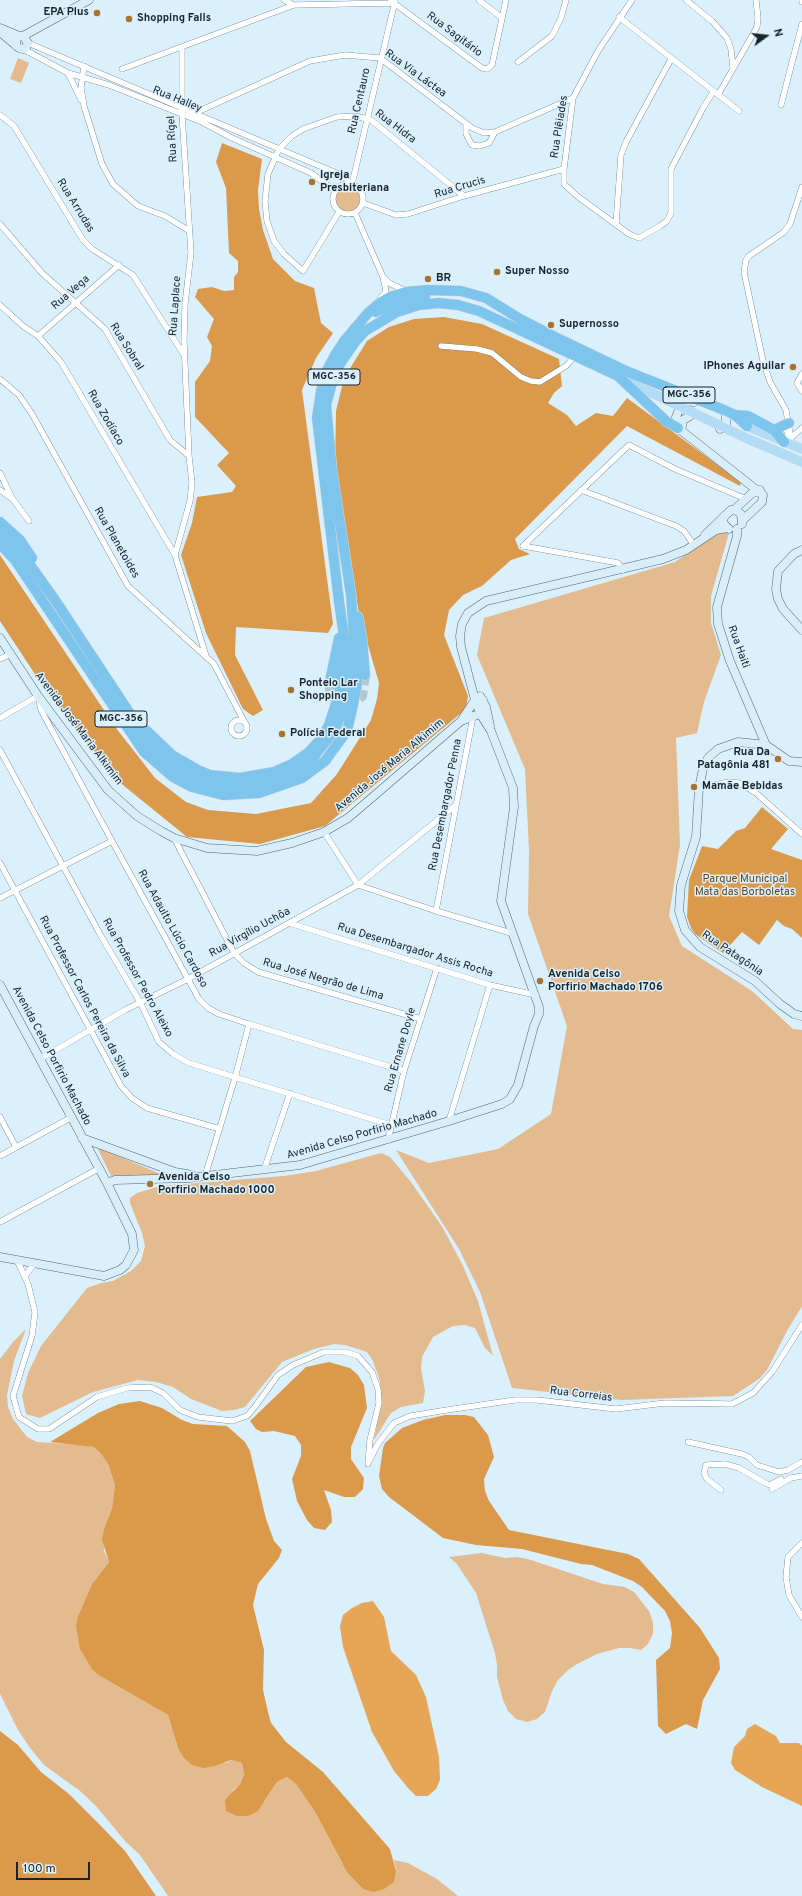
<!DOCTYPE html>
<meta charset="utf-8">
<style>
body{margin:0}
#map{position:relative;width:802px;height:1896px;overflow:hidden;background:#daf0fd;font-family:Overpass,sans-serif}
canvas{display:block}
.north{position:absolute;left:746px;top:16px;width:40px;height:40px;-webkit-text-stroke:3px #daf0fd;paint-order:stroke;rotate:75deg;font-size:11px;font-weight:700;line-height:16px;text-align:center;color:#192329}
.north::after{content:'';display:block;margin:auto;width:14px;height:18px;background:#192329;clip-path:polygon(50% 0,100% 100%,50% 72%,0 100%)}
.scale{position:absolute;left:16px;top:1862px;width:74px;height:18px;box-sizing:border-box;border:2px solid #192329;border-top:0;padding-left:5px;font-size:12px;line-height:14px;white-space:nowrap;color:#192329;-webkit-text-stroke:3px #daf0fd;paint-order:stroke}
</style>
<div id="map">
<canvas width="802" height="1896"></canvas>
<div class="north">N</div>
<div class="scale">100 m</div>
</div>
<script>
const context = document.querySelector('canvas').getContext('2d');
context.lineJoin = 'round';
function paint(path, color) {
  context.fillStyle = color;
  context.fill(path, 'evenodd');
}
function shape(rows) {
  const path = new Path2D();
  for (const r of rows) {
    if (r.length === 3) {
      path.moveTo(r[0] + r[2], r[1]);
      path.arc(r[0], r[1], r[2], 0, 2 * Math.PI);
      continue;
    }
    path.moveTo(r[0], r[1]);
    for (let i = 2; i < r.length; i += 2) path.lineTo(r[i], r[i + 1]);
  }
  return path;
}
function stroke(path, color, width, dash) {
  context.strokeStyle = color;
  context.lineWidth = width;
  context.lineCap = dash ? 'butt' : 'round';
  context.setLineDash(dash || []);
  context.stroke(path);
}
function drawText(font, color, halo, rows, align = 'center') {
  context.font = font + ' Overpass,sans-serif';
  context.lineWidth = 3;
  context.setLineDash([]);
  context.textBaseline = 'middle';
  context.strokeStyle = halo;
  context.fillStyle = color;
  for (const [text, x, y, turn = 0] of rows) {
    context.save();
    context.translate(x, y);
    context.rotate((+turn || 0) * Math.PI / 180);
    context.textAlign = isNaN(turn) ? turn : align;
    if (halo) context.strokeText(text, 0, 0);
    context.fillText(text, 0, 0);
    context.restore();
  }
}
paint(shape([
 [18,58,29,63,21,83,10,79],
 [348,199,13],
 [719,531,729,533,711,596,711,623,721,655,704,702,697,733,676,738,680,845,669,916,682,946,752,991,793,1029,802,1030,802,1306,787,1331,767,1370,759,1379,733,1396,621,1400,512,1388,480,1292,459,1249,396,1150,429,1163,498,1149,551,1114,567,1026,528,914,529,851,525,769,477,655,484,618,675,562],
 [97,1147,163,1175,111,1176],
 [381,1153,390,1157,411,1182,443,1228,463,1266,478,1301,493,1356,485,1348,475,1328,465,1325,453,1326,433,1337,422,1357,421,1368,425,1391,423,1403,401,1407,391,1413,374,1440,381,1404,380,1382,377,1372,373,1361,367,1352,345,1345,334,1344,314,1349,282,1362,245,1407,234,1410,222,1411,191,1399,173,1387,156,1382,138,1380,93,1392,40,1418,26,1414,22,1396,28,1373,41,1346,87,1288,101,1283,113,1281,131,1271,141,1261,145,1246,142,1233,130,1203,130,1198,137,1193,160,1186,284,1176,316,1171],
 [26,1329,14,1361,7,1395,8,1407,13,1419,27,1437,37,1442,83,1445,94,1447,102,1455,108,1464,115,1485,112,1508,104,1529,104,1551,109,1562,92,1584,78,1616,100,1676,168,1715,178,1748,226,1763,231,1760,242,1763,244,1773,240,1784,232,1791,265,1801,277,1782,287,1777,296,1784,315,1812,342,1863,396,1871,394,1860,408,1863,437,1879,458,1896,168,1896,140,1855,125,1841,96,1806,80,1791,44,1765,30,1748,18,1730,0,1694,0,1359,13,1342],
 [482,1553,505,1558,516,1557,528,1559,603,1584,625,1587,634,1592,649,1611,653,1622,653,1634,648,1644,641,1650,630,1648,619,1648,597,1654,577,1664,568,1670,558,1680,552,1691,545,1712,537,1719,527,1722,516,1719,508,1711,503,1700,497,1677,497,1665,495,1653,476,1593,457,1564,449,1557]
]), '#e4bb8e');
paint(shape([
 [222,143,262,159,258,190,259,209,263,230,273,259,295,281,314,288,321,323,333,333,316,358,302,390,333,624,328,633,236,627,235,655,263,710,253,716,243,709,206,633,181,555,192,523,197,497,232,492,236,486,217,465,229,453,195,417,195,382,210,361,212,346,207,337,214,319,195,297,198,289,212,287,224,291,234,290,234,277,238,272,238,261,229,253,226,188,216,162],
 [444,317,482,324,559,359,562,386,554,393,548,403,567,415,576,426,596,413,613,416,627,398,741,482,740,486,627,426,515,539,519,549,530,554,511,560,482,586,463,595,449,610,444,635,468,696,466,709,325,826,260,844,187,837,118,781,48,694,0,621,0,555,116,728,155,778,186,802,208,810,256,814,311,803,337,774,371,720,377,699,379,683,359,614,335,460,336,411,344,378,367,341,389,327,414,319],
 [762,807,788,829,771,849,802,860,802,938,792,929,784,926,777,920,759,945,742,932,723,953,695,934,691,928,687,917,689,880,702,846,718,849,736,831,745,828],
 [329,1362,350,1368,358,1375,364,1385,367,1408,351,1447,351,1459,364,1478,363,1489,355,1497,344,1497,324,1490,331,1510,332,1522,325,1530,314,1528,307,1520,297,1501,292,1479,301,1456,301,1445,295,1436,274,1431,262,1432,256,1429,250,1421,306,1367],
 [140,1401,162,1408,182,1420,193,1424,227,1426,245,1442,250,1451,266,1519,274,1541,282,1550,279,1558,258,1584,253,1605,264,1650,263,1690,268,1712,271,1723,286,1742,323,1772,390,1849,396,1871,394,1882,384,1889,374,1892,363,1889,347,1872,315,1812,296,1784,287,1777,277,1782,258,1811,248,1816,237,1816,226,1811,225,1800,240,1784,244,1774,242,1763,231,1760,215,1766,203,1768,192,1765,184,1758,178,1748,168,1715,100,1676,92,1669,80,1649,76,1626,78,1616,92,1584,109,1562,102,1540,104,1529,112,1508,115,1485,108,1464,102,1455,94,1447,50,1442,98,1413,119,1404],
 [445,1415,465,1415,474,1417,488,1435,494,1457,484,1479,485,1491,489,1501,509,1530,628,1554,639,1559,700,1628,719,1658,720,1669,703,1700,697,1729,686,1724,666,1734,658,1726,656,1660,670,1648,672,1633,670,1621,665,1611,642,1587,633,1581,592,1565,581,1564,522,1549,476,1545,443,1538,389,1497,382,1489,379,1476,383,1448,385,1443,402,1428,423,1420],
 [0,1731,18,1745,41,1772,69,1794,101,1826,125,1851,156,1896,0,1896]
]), '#db9a4b');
paint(shape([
 [373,1601,384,1617,391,1651,416,1675,426,1697,439,1757,440,1780,436,1789,428,1796,416,1796,408,1788,394,1771,372,1732,343,1647,340,1626,343,1615,352,1608,362,1603],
 [755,1724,776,1736,780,1743,799,1743,802,1746,802,1806,762,1787,735,1770,731,1763,734,1747,745,1736,747,1729]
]), '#e7a657');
stroke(shape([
 [330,681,330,690,332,696,339,701,357,701,362,696,365,675]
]), '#b3c7d3', 10, [10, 5]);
const street = shape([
 [284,0,294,5],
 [479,0,502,18],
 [632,0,598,51,573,98,564,169,564,184,577,196,629,234,639,238,660,226,667,221,671,213,671,169,703,108,713,92],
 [686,0,712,21,727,38,731,49,733,68],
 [802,0,802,2],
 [391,1,482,68,487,69,492,65,506,0],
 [619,17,739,111],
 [28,43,341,175,347,179,348,184],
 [23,49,68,73,109,85,202,122,232,138,311,173,335,191],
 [518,62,552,36,561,18,566,0],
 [84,66,81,88,84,106,102,164,113,184,138,206,165,216,188,230],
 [122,69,294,5,394,3],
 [68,73,81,100],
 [718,95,757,27,758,18,756,0],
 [781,105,802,24],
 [195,113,310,61,345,55,380,58,472,128,484,133,495,132,573,98],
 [0,115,14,126,83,240,92,249,133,275,184,355],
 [466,124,466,134,472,145,480,146,489,143,495,132],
 [348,199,15],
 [352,184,395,1],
 [363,203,396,215,408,214,464,196,564,169],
 [339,212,303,271,284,254,274,241,267,221,265,201,268,174,279,149,292,136,303,129,337,117,355,116,371,120,464,196],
 [355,213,383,277,386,291,379,300],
 [0,224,42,273,105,329,170,440,189,456],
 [616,224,621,155,626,142,671,59],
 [383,277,389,283,406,291],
 [0,305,23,326,38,336,61,362,175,555,206,656],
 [38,336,119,265],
 [441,346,477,349,492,353,521,377,531,381,540,382,566,366,575,356],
 [802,374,797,383,802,391],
 [0,379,19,395,32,414,128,586,214,664,245,723],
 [789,424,786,429,789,437,792,437,802,428],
 [792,446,786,410,770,382,763,361,744,272,746,260,749,256,784,232,790,224,802,187],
 [0,473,12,498,29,521],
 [0,490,11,498],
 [581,490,676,526,684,531,694,545],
 [523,546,629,445,675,469,746,499],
 [523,546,613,562,618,563,623,570],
 [175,555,190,501,192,483,189,456,184,341,185,304,191,253,182,114,182,48],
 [0,659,11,654],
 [0,718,38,696,41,710,112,841,199,999,208,1008,219,1014,249,1024,404,1071],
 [239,728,8],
 [0,750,101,936,140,1002,159,1042,173,1054,189,1063,391,1125],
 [699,788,729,782,739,783,756,793,802,834],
 [324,832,358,885,436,911,511,933],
 [174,838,234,953,244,963,258,972,421,1019],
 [0,863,121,1086,132,1098,147,1108,220,1129],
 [0,898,112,841],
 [436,911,472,722,472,715],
 [289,923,490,985,536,995],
 [40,1059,125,1010,188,979,358,885,456,805],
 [0,1117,16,1147],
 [449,1121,490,985],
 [388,1140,404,1071,437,968],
 [0,1156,72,1117],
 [264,1170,290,1093],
 [205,1176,235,1078,249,1024],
 [0,1222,98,1169],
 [17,1260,28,1284,35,1312,32,1336,13,1396,19,1417,38,1429,49,1429,97,1397,127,1388,150,1387,163,1393,180,1410,198,1417,232,1421,247,1416,254,1408,278,1375,293,1365,324,1352,345,1352,358,1356,372,1372,378,1389,379,1403,370,1440,368,1464],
 [25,1276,34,1264],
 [688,1442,742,1454,749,1457,757,1465,779,1472,788,1470,802,1462],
 [370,1460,377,1445,394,1423,410,1416,447,1410,515,1400,537,1400,616,1409,665,1403,732,1404,753,1393,772,1372,802,1325],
 [772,1489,791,1478,802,1476],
 [721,1490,707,1479,704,1473,706,1465,725,1464,739,1468,767,1484,770,1485,781,1479],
 [802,1543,788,1557,786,1577,789,1595,802,1617]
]);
const secondary = shape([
 [0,28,19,36],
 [0,32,19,48,23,49,26,48,28,43,23,36],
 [16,46,16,40,19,36,23,36,89,0],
 [694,402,688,401,681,405,676,417,678,428,763,495,762,502,743,520],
 [720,429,726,424,726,416],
 [681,431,683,420,690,416],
 [734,510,751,494,760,490],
 [724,516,723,523,729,529],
 [737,529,737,536,717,607,718,624,730,661,766,745],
 [705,535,731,510,737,511,741,514,742,524],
 [802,550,794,554,778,571,776,589,778,599,783,609,802,630],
 [0,638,38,696,108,790,137,816,161,831,174,838,207,848,257,851,292,843,324,832,348,818,361,807,461,721,475,700,483,700],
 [480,696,486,707,490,726],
 [461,721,485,712],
 [802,762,789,761,766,745,738,742,718,749,708,758,703,769,699,788,696,837,681,885,679,911,685,930,700,947,755,981,780,1004,794,1014,802,1016],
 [0,985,107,1183,132,1234,134,1250,126,1265,120,1270,104,1276,0,1257],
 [82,1138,175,1172,192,1175],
 [107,1183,115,1180,189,1178,300,1165,449,1121,502,1104,510,1099,518,1085,534,1026,539,1014,539,1007,501,901,514,807,513,788,491,731,481,715,475,700,461,647,460,636,462,624,468,613,486,601,663,559,686,550,716,530,727,528]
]);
const primary = shape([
 [623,379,748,439,802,462],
 [747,426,802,449]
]);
const highway = shape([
 [376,312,393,304,425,297],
 [735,415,748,416,774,430,789,423],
 [774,430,784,442],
 [0,522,20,540,32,558],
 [0,531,23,555,55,600,152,747,179,770,194,778,225,786,244,787,258,785,295,771,312,759,335,730,344,706,348,666,339,601,317,418,321,391,326,372,335,355,345,340,368,313,381,302,390,297,406,292,428,290,461,291,486,298,520,319,557,338,626,371,724,410,735,415,747,426],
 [0,544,15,560,144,752,173,777,192,787,223,795,259,793,302,778,325,761,347,731,353,705,357,684,356,662,351,595,332,471,326,405,333,379,340,364,355,342,365,331,397,312,419,305,438,303,458,305,479,311,618,376,667,422,678,428],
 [358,617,362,639,365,675],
 [330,681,339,638],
 [146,730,172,755,198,770,210,775,240,778,274,772,292,764,309,752,321,739,329,725,339,694,341,675,340,648]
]);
stroke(street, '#4f6674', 6);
stroke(secondary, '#4f6674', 9);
stroke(primary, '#d6d7d8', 10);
stroke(highway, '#d6d7d8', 11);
stroke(street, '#fff', 5.5);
stroke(secondary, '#d8eefa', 8);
stroke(primary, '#b2dcf5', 9);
stroke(highway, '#7ec5ee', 10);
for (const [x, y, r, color] of [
 [97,13,4,"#a9732e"],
 [129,19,4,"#a9732e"],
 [312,182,4,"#a9732e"],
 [497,272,4,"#a9732e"],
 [428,279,4,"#a9732e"],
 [551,325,4,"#a9732e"],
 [793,367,4,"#a9732e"],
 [291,690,4,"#a9732e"],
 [282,734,4,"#a9732e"],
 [778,759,4,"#a9732e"],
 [694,787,4,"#a9732e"],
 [540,981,4,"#a9732e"],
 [150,1184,4,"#a9732e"]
]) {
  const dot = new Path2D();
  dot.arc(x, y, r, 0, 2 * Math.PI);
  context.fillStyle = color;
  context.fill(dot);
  stroke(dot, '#daf0fd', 1.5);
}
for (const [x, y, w] of [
 [334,377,52],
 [689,395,52],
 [121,719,52]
]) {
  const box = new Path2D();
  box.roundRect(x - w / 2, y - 8, w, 16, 3);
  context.fillStyle = '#daf0fd';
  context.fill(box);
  stroke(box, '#192329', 1);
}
drawText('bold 10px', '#192329', null, [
 ["MGC-356",334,377],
 ["MGC-356",689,395],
 ["MGC-356",121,719]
]);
drawText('bold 11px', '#192329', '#daf0fd', [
 ["EPA Plus",89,13,"right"],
 ["Shopping Falls",137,19],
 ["Igreja",320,176],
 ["Presbiteriana",320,189],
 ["Super Nosso",505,272],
 ["BR",436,279],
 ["Supernosso",559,325],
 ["IPhones Aguilar",785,367,"right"],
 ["Ponteio Lar",299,684],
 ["Shopping",299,697],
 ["Polícia Federal",290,734],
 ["Rua Da",770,753,"right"],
 ["Patagônia 481",770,766,"right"],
 ["Mamãe Bebidas",702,787],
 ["Avenida Celso",548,975],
 ["Porfirio Machado 1706",548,988],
 ["Avenida Celso",158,1178],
 ["Porfirio Machado 1000",158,1191]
], 'left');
drawText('11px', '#192329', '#daf0fd', [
 ["Rua Sagitário",454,35,37],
 ["Rua Via Láctea",415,74,36],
 ["Rua Halley",177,100,22],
 ["Rua Centauro",360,101,-77],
 ["Rua Hidra",395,127,37],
 ["Rua Plêiades",560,127,-81],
 ["Rua Rígel",173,139,-93],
 ["Rua Crucis",460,188,-17],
 ["Rua Arrudas",75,206,58],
 ["Rua Vega",71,293,-41],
 ["Rua Laplace",176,306,-86],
 ["Rua Sobral",126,347,58],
 ["Rua Zodíaco",105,418,60],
 ["Rua Planetoides",116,543,60],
 ["Rua Haiti",738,647,70],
 ["Avenida José Maria Alkimim",78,729,53],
 ["Avenida José Maria Alkimim",390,766,-40],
 ["Rua Desembargador Penna",446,805,-79],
 ["Rua Adaulto Lúcio Cardoso",172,929,61],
 ["Rua Virgílio Uchôa",250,933,-29],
 ["Rua Desembargador Assis Rocha",415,951,17],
 ["Rua Patagônia",732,954,34],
 ["Rua Professor Pedro Aleixo",137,978,61],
 ["Rua José Negrão de Lima",323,980,16],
 ["Rua Professor Carlos Pereira da Silva",84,997,62],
 ["Rua Ernane Doyle",401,1050,-74],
 ["Avenida Celso Porfirio Machado",51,1056,62],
 ["Avenida Celso Porfirio Machado",362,1135,-16],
 ["Rua Correias",581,1395,7]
]);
drawText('11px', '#5f4423', '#daf0fd', [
 ["Parque Municipal",745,880],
 ["Mata das Borboletas",745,893]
]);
</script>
